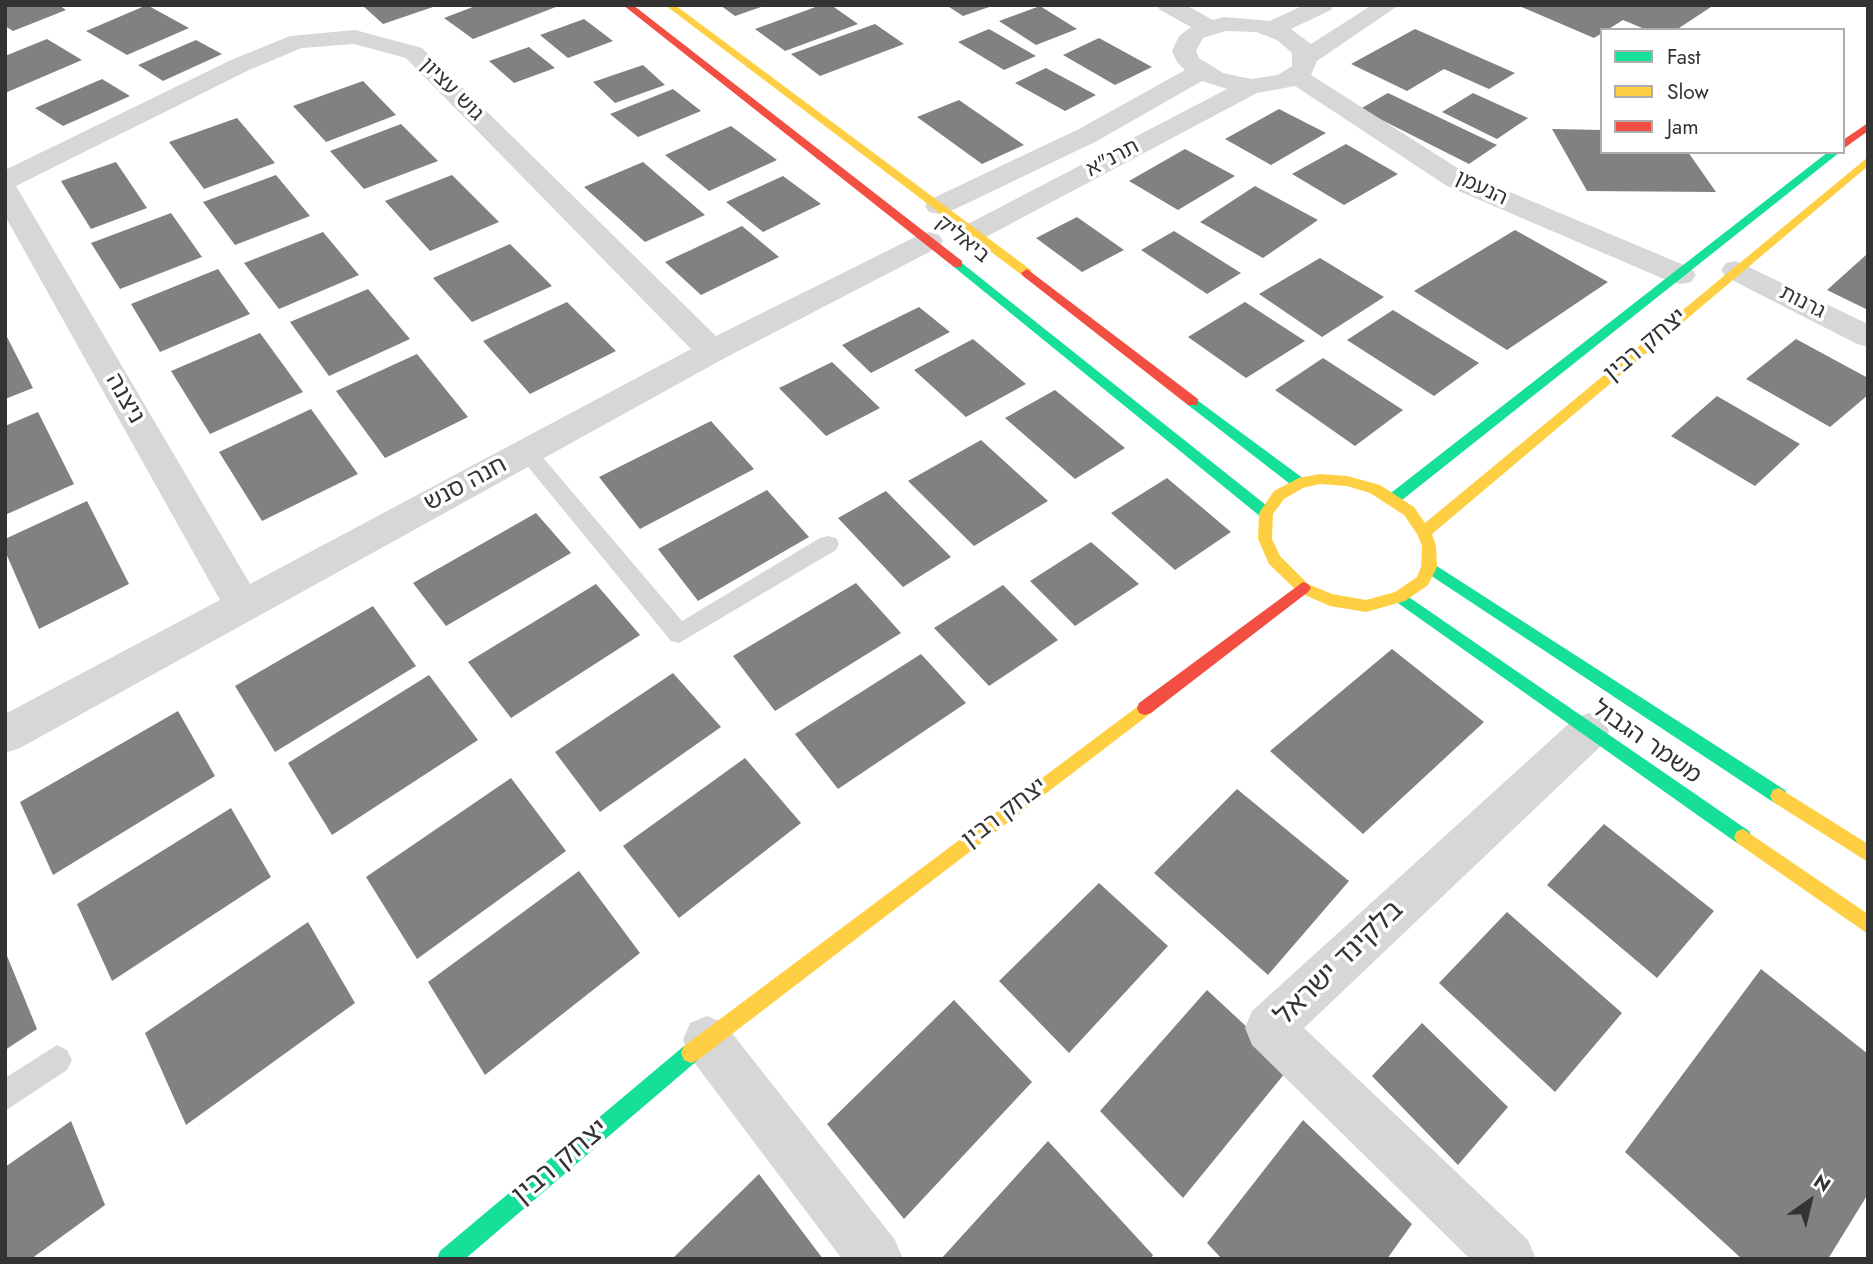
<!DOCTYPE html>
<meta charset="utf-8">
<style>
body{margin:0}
#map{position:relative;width:1873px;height:1264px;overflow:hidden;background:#fff;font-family:Jost,sans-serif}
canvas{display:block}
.frame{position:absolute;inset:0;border:7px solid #333;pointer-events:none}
.legend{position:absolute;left:1600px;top:28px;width:245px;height:126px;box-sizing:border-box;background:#fff;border:2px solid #adadad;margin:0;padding:9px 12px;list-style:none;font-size:21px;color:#333}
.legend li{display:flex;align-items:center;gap:14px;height:35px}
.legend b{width:35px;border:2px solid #adadad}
.north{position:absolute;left:1775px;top:1166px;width:70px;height:70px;-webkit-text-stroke:5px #fff;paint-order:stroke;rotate:34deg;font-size:19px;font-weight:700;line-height:28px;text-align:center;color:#333}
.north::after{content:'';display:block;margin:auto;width:24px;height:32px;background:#333;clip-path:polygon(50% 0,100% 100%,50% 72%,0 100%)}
</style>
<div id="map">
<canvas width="1873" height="1264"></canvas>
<div class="frame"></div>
<ul class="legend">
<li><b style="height:9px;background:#16e098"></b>Fast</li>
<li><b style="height:9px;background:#ffcf43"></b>Slow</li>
<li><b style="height:9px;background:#f24e42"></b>Jam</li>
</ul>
<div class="north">N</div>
</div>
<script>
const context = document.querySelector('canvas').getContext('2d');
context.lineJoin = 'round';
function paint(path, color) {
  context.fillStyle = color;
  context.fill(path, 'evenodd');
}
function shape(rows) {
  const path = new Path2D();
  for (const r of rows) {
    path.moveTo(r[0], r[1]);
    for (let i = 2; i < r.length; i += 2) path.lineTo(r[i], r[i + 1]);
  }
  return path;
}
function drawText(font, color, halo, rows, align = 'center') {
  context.font = font + ' Jost,"Noto Sans Hebrew",sans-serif';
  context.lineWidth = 7;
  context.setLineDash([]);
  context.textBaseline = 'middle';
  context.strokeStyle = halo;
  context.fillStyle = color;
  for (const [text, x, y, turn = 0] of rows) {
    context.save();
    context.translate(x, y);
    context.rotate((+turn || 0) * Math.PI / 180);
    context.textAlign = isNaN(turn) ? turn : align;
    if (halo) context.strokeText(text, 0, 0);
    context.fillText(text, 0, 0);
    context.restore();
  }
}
paint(shape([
 [12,5,59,5,66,10,13,31,5,26,5,8],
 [147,5,189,28,127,55,86,31],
 [362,5,436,5,436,6,383,24],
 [478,5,561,5,473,39,444,18],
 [720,5,764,5,764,6,735,16],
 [821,5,831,5,858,24,785,51,755,29],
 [946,5,992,5,992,6,963,16],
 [1517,5,1714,5,1676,30,1647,30,1623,20,1607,30,1602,30,1602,33,1594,38],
 [1040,6,1077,29,1036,45,999,21],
 [584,19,613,41,568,58,540,35],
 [875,24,904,44,820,76,791,54],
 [989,29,1036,56,1004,70,958,42],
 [1415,29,1515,73,1489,89,1444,69,1407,91,1351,64],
 [1099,38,1152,67,1115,85,1063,55],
 [47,39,82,60,5,93,5,56],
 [196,40,222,54,163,81,138,65],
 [529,47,555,68,514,83,489,61],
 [643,65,665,85,615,103,593,82],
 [1046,68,1096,95,1065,111,1015,83],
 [102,79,130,96,63,126,35,108],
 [363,81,396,115,326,142,293,106],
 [673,89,701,111,638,137,610,114],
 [1388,93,1497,145,1469,164,1360,109],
 [1473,93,1528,118,1497,139,1442,112],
 [959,100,1024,145,982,164,917,117],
 [1279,109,1326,133,1271,165,1225,139],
 [237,118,275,163,204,189,169,142],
 [401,124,438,161,364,189,330,151],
 [731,126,777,160,709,191,665,155],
 [1552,129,1602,130,1602,152,1688,152,1716,192,1587,191],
 [1346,144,1398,174,1344,205,1292,174],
 [1185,149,1235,176,1178,210,1129,181],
 [116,162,147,208,91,229,61,181],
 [643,162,705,215,645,242,584,187],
 [276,175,310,216,235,245,203,202],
 [452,175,499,222,430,251,385,201],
 [783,176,821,204,763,232,726,202],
 [1255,186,1318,220,1263,258,1200,222],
 [171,213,202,257,120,289,91,243],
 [1077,217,1124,250,1082,272,1036,238],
 [742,226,779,257,701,295,665,262],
 [1515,230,1608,282,1507,350,1414,291],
 [1174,231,1241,273,1207,294,1141,250],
 [323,232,359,275,279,309,244,263],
 [510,244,552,286,472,322,433,278],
 [1866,255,1868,256,1868,310,1827,290],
 [1320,258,1384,297,1322,337,1259,294],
 [218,269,250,314,160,352,131,304],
 [368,289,410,339,329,376,290,322],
 [567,302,616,351,530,394,483,341],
 [1245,302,1305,341,1246,378,1188,337],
 [919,307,950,332,871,373,842,345],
 [1393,310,1479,363,1434,396,1347,340],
 [5,333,33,388,5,399],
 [260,333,303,392,210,434,171,371],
 [973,339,1026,384,966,417,914,370],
 [1796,339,1868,378,1868,395,1830,427,1746,379],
 [417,354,468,417,385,458,336,391],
 [1323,358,1403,410,1355,446,1275,390],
 [832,362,880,408,826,436,779,388],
 [1055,390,1125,448,1075,479,1005,418],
 [1717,396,1800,444,1755,486,1671,436],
 [311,409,358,474,262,521,219,452],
 [38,412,74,484,5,515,5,426],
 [711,421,754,469,640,529,599,477],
 [981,440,1048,501,974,546,908,481],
 [1167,478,1231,532,1175,570,1111,513],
 [767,490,809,537,698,601,658,549],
 [886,491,951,557,903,587,838,518],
 [87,501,129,584,39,629,5,551,5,539],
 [536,513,571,553,446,626,413,583],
 [1091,542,1139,584,1075,626,1030,581],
 [856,583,901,633,775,711,733,656],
 [596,584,640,635,511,718,468,662],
 [1003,585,1058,640,989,686,934,628],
 [373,606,416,666,275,752,235,686],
 [1392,649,1484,722,1363,834,1270,751],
 [921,654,966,703,838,789,795,734],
 [673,673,721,727,600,812,555,752],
 [429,675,478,740,332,835,288,763],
 [178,711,215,776,53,875,20,802],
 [745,758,801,823,679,918,623,846],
 [511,778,566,851,417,959,366,877],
 [1237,789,1349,881,1268,975,1154,873],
 [231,808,271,877,112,981,77,904],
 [1604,824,1714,911,1657,978,1547,885],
 [579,871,640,953,485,1075,428,982],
 [1099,883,1168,946,1069,1053,999,981],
 [1507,912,1622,1013,1555,1092,1439,983],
 [308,922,355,1003,186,1125,145,1033],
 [5,951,37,1029,5,1050],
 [1761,969,1868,1054,1868,1194,1828,1259,1742,1259,1625,1152],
 [1207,990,1290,1067,1183,1198,1100,1111],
 [954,1000,1032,1082,904,1219,827,1124],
 [1422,1023,1508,1107,1458,1165,1372,1076],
 [1303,1120,1412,1224,1387,1259,1222,1259,1207,1243],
 [71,1121,105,1205,31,1259,5,1259,5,1167],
 [1048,1141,1153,1255,1151,1259,941,1259],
 [759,1174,823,1259,672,1259]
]), '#818181');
paint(shape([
 [527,445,534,447,682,621,820,538,828,536,836,538,839,544,836,550,679,643,671,641,520,457,517,452,520,447,527,445],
 [57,1045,67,1050,72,1060,67,1070,5,1111,5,1078,57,1045]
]), '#d7d7d7');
paint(shape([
 [1157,5,1186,5,1213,20,1224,17,1270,21,1304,5,1334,5,1331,10,1291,29,1311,44,1372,5,1399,5,1317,61,1311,75,1467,174,1691,268,1696,275,1691,282,1681,284,1671,282,1447,186,1295,86,1257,93,984,238,974,241,964,238,960,232,964,226,1227,89,1202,81,1097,141,949,212,939,214,929,212,925,206,929,200,1079,129,1185,70,1177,62,1172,51,1179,36,1191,27,1160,10,1157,5],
 [1226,31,1256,32,1277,40,1292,53,1292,66,1278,75,1251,79,1223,73,1199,58,1196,51,1203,38,1226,31],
 [355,30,422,48,716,336,919,235,929,232,939,235,943,241,939,247,723,359,20,748,5,753,5,714,220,600,5,216,5,170,231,60,290,36,355,30],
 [354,44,406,58,691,349,250,584,16,186,249,70,302,48,354,44],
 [1736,261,1868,324,1868,347,1857,344,1726,277,1721,270,1726,263,1736,261],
 [1589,713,1603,718,1609,731,1603,744,1304,1028,1528,1240,1536,1259,1470,1259,1252,1045,1245,1028,1252,1011,1575,718,1589,713],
 [707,1016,724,1023,895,1240,903,1259,842,1259,690,1057,683,1040,690,1023,707,1016]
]), '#d7d7d7');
paint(shape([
 [1828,152,1840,152,1397,504,1387,504,1385,500,1387,496,1828,152],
 [958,260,1271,509,1273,513,1271,517,1261,517,954,267,954,261,958,260],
 [1193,397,1304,479,1306,483,1304,487,1294,487,1188,405,1186,402,1193,397],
 [1429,561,1785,790,1788,796,1785,802,1779,804,1773,802,1424,571,1421,567,1429,561],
 [1400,591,1749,831,1752,837,1749,843,1743,845,1737,843,1395,601,1392,597,1395,593,1400,591],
 [691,1043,698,1046,701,1053,698,1060,465,1259,437,1259,440,1251,684,1046,691,1043]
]), '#16e098');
paint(shape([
 [665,5,675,5,1031,270,1031,276,1023,276,665,5],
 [1868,157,1868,166,1432,534,1436,546,1437,567,1428,585,1405,601,1366,612,1330,606,1298,592,1269,564,1258,539,1259,513,1274,491,1299,478,1320,474,1347,476,1380,485,1414,507,1425,523,1868,157],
 [1320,484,1347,486,1370,493,1404,515,1417,534,1422,546,1421,567,1417,577,1395,592,1366,600,1332,594,1308,584,1280,556,1272,539,1273,514,1284,499,1303,488,1320,484],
 [1145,701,1151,703,1153,708,1151,713,698,1060,691,1063,684,1060,681,1053,684,1046,1145,701],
 [1779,788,1868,844,1868,862,1773,802,1770,796,1773,790,1779,788],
 [1743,829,1868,914,1868,934,1737,843,1734,837,1737,831,1743,829]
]), '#ffcf43');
paint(shape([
 [623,5,633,5,962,261,962,267,954,267,623,5],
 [1868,123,1868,131,1843,149,1843,140,1868,123],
 [1027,269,1198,399,1198,405,1188,405,1023,276,1021,273,1027,269],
 [1303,582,1308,584,1311,588,1308,592,1151,713,1145,715,1139,713,1137,708,1139,703,1303,582]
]), '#f24e42');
drawText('21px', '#333', '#fff', [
 ["גוש עציון",451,90,45],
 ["תרנ\"א",1113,159,-28],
 ["הנעמן",1481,189,25],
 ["ביאליק",962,240,39],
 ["גרנות",1802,303,27]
]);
drawText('24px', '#333', '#fff', [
 ["יצחק רבין",1646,346,-40],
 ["ניצנה",124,399,60],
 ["חנה סנש",466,485,-28],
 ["משמר הגבול",1646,743,35],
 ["יצחק רבין",1005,814,-37]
]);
drawText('28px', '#333', '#fff', [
 ["בלקינד ישראל",1340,964,-44],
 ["יצחק רבין",561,1163,-40]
]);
</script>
